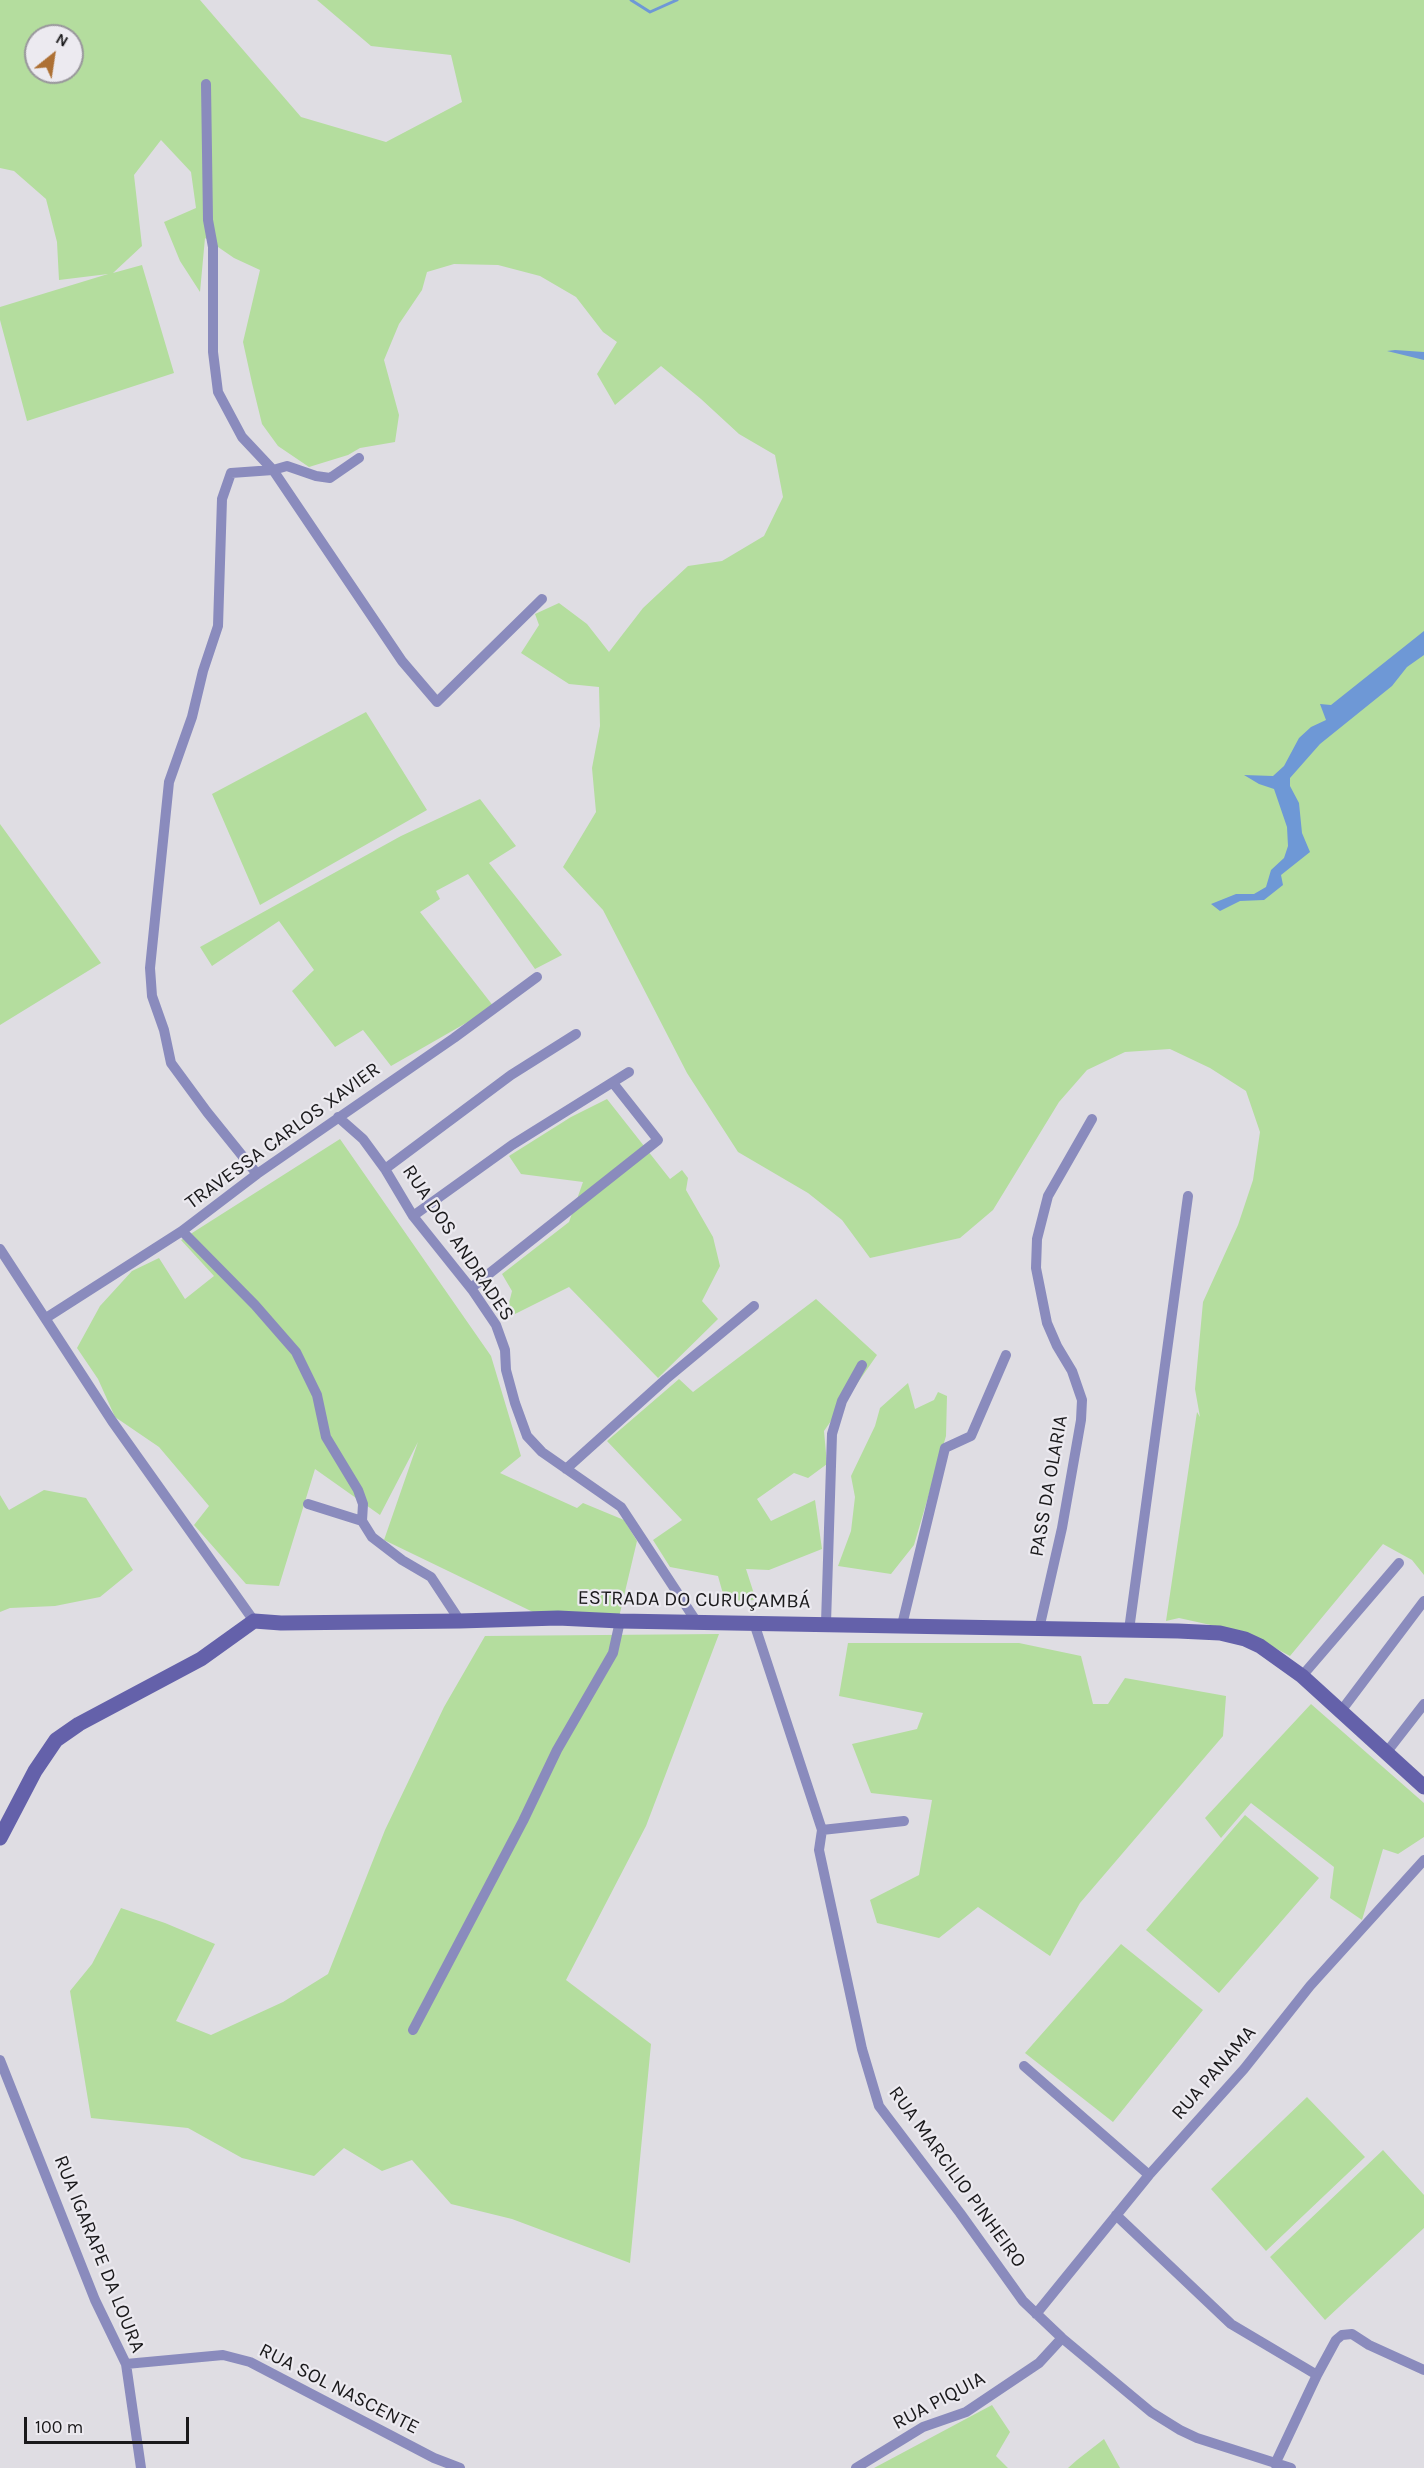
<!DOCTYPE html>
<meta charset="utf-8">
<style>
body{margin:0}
#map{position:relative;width:1424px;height:2468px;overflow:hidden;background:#dfdde3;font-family:Karla,sans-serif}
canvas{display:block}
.north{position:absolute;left:24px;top:24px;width:60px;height:60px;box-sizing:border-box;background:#eceaf0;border:2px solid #98969b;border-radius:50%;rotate:30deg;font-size:16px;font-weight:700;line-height:24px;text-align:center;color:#1a191b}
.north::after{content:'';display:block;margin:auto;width:21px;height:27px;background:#ad7034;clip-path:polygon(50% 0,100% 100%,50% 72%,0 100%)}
.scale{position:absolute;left:24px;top:2417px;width:165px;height:27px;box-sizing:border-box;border:3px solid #1a191b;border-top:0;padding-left:8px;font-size:18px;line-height:21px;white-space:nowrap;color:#1a191b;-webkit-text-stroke:4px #eceaf0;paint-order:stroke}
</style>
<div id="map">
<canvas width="1424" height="2468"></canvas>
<div class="north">N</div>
<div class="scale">100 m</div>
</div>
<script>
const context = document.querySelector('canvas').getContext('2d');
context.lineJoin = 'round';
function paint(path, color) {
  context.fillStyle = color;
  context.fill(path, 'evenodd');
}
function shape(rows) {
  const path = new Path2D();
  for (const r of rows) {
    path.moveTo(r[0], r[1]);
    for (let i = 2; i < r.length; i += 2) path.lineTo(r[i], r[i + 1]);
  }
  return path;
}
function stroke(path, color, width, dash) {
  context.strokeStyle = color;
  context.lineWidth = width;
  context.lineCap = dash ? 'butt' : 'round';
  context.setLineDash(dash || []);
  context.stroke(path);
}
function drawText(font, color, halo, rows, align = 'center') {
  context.font = font + ' Karla,sans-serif';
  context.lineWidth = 4.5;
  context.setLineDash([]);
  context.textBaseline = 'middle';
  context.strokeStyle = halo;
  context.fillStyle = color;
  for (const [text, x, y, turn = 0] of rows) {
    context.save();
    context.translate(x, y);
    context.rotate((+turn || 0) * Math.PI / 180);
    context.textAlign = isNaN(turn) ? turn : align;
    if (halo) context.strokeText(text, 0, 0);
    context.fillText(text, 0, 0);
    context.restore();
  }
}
paint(shape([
 [0,0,200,0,301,117,386,142,462,102,451,55,371,46,317,0,1424,0,1424,1575,1412,1560,1383,1544,1290,1656,1247,1633,1179,1618,1166,1621,1197,1412,1200,1417,1195,1389,1203,1302,1238,1225,1253,1180,1260,1132,1246,1091,1210,1068,1170,1049,1125,1052,1087,1070,1059,1102,993,1210,960,1238,870,1258,842,1220,808,1193,738,1152,687,1073,603,910,563,867,596,812,592,768,600,726,599,687,569,684,521,653,539,625,535,614,559,603,587,624,609,652,643,608,688,566,722,561,764,536,783,497,775,455,739,434,701,399,661,366,615,405,597,374,617,342,603,332,576,297,540,276,498,265,454,264,427,272,422,290,399,324,384,360,399,415,395,442,360,448,348,455,309,467,278,446,262,424,252,383,243,342,260,270,234,258,205,238,200,292,180,261,164,222,196,208,191,172,161,140,134,175,142,246,113,273,142,265,174,373,27,421,0,320,0,307,108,274,59,280,57,242,46,199,14,171,0,168],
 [36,36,72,36,72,72,36,72],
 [366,712,427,810,260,905,212,794],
 [480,799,516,846,489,863,562,955,535,969,468,874,436,891,440,899,420,912,494,1007,391,1066,363,1030,335,1047,292,991,314,970,279,921,212,966,200,947,401,836],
 [0,824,101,963,0,1025],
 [607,1099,670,1179,682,1170,688,1178,686,1190,713,1237,720,1266,702,1301,718,1319,658,1378,569,1287,505,1319,512,1291,502,1274,569,1222,583,1182,521,1174,509,1156,571,1117],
 [340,1139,491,1356,521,1456,500,1473,577,1508,583,1503,624,1520,637,1541,619,1617,533,1612,384,1540,418,1442,380,1515,315,1469,279,1586,246,1584,194,1525,209,1506,159,1447,115,1417,98,1379,77,1348,100,1306,132,1271,159,1258,185,1299,214,1276,181,1240],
 [816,1299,877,1355,824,1431,827,1464,808,1478,794,1473,757,1499,771,1521,815,1500,822,1549,769,1570,746,1569,756,1600,725,1601,718,1576,670,1567,653,1540,682,1520,607,1441,679,1379,693,1392],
 [908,1383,915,1409,934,1400,938,1392,947,1396,946,1436,914,1545,891,1574,838,1566,851,1531,855,1497,851,1476,875,1426,880,1408],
 [44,1490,86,1498,133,1570,100,1597,55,1606,10,1608,0,1612,0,1495,9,1510],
 [719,1634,646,1826,566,1980,651,2044,630,2263,512,2219,451,2204,412,2160,382,2171,344,2148,314,2176,242,2158,188,2128,91,2118,70,1991,92,1964,121,1908,165,1923,215,1944,176,2021,211,2035,283,2002,328,1974,385,1830,444,1707,485,1636],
 [848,1643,1019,1643,1081,1656,1093,1704,1108,1704,1125,1678,1226,1696,1223,1736,1080,1903,1050,1956,978,1907,939,1938,877,1923,870,1900,919,1875,932,1800,871,1793,852,1744,917,1729,923,1713,839,1696],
 [1311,1704,1424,1803,1424,1837,1398,1854,1383,1849,1362,1920,1330,1898,1334,1867,1251,1803,1221,1838,1205,1818],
 [1245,1815,1319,1878,1219,1993,1146,1930],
 [1121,1944,1203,2010,1113,2122,1025,2053],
 [1307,2097,1365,2157,1266,2251,1211,2189],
 [1383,2150,1424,2195,1424,2228,1325,2320,1270,2257],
 [992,2405,1010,2432,996,2456,1008,2468,874,2468],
 [1104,2439,1120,2468,1068,2468,1077,2460]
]), '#b4dd9e');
paint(shape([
 [1395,350,1424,352,1424,360,1387,351],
 [1424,631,1424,655,1407,667,1392,686,1320,744,1290,778,1290,786,1299,803,1302,833,1310,852,1281,875,1283,885,1264,900,1240,901,1220,911,1211,904,1236,894,1254,894,1266,887,1271,870,1284,858,1288,846,1287,827,1274,789,1259,784,1244,775,1273,776,1284,766,1299,738,1311,727,1326,720,1320,704,1331,705]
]), '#6e98d6');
stroke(shape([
 [631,0,650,12,677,0]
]), '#6e98d6', 3);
stroke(shape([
 [206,84,208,220,213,247,213,352,218,392,242,437,273,470,287,466,316,476,330,478,359,458],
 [338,1117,363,1139,385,1169,413,1216,473,1291,496,1325,505,1350,506,1370,515,1403,527,1436,542,1452,621,1507,696,1621],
 [385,1169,511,1075,576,1034],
 [257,1174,207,1112,171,1063,164,1030,152,996,150,968,169,782,192,717,203,671,218,626,222,499,231,473,273,470,402,661,437,702,542,599],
 [413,1216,512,1145,629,1072],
 [182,1231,255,1305,296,1352,317,1395,326,1437,358,1490,363,1504,362,1521,372,1537,402,1560,431,1577,460,1621],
 [0,1249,112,1421,254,1621],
 [471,1288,658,1140,613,1083],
 [46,1318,182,1231,257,1174,454,1038,537,977],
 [566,1469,666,1379,754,1306],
 [308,1504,362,1521],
 [754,1623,822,1830,819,1850,862,2049,879,2106,960,2213,1023,2301,1062,2338,1151,2412,1180,2430,1197,2438,1291,2468],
 [826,1623,832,1434,842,1401,862,1365],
 [902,1625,945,1448,971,1436,1006,1355],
 [1039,1629,1062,1528,1081,1420,1082,1400,1072,1371,1057,1346,1047,1323,1036,1268,1037,1239,1048,1196,1092,1119],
 [1129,1630,1188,1196],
 [1302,1676,1399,1563],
 [1341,1711,1424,1601],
 [1386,1753,1424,1704],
 [822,1830,904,1821],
 [413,2030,523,1821,557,1750,613,1653,620,1621],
 [0,2060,95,2300,126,2364,141,2468],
 [1024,2066,1149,2175],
 [1116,2215,1231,2324,1317,2375,1336,2340,1342,2335,1352,2334,1369,2345,1424,2370],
 [1036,2314,1149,2175,1244,2069,1310,1986,1424,1860],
 [126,2364,223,2355,250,2362,434,2458,460,2468],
 [1275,2464,1317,2375],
 [856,2468,923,2427,966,2412,1039,2363,1062,2338]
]), '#8a8bbd', 10);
stroke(shape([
 [0,1838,35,1771,56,1740,79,1724,201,1659,254,1621,281,1623,460,1621,558,1618,620,1621,1178,1631,1220,1633,1245,1639,1260,1646,1302,1676,1424,1787]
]), '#6461aa', 15);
drawText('20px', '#1a191b', '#eceaf0', [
 ["TRAVESSA CARLOS XAVIER",283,1136,-36],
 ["RUA DOS ANDRADES",458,1243,56],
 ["PASS DA OLARIA",1049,1486,-80],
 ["ESTRADA DO CURUÇAMBÁ",694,1600,1],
 ["RUA PANAMA",1214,2073,-49],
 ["RUA MARCILIO PINHEIRO",957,2177,54],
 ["RUA IGARAPE DA LOURA",99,2254,68],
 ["RUA SOL NASCENTE",339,2389,27],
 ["RUA PIQUIA",939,2401,-28]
]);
</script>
